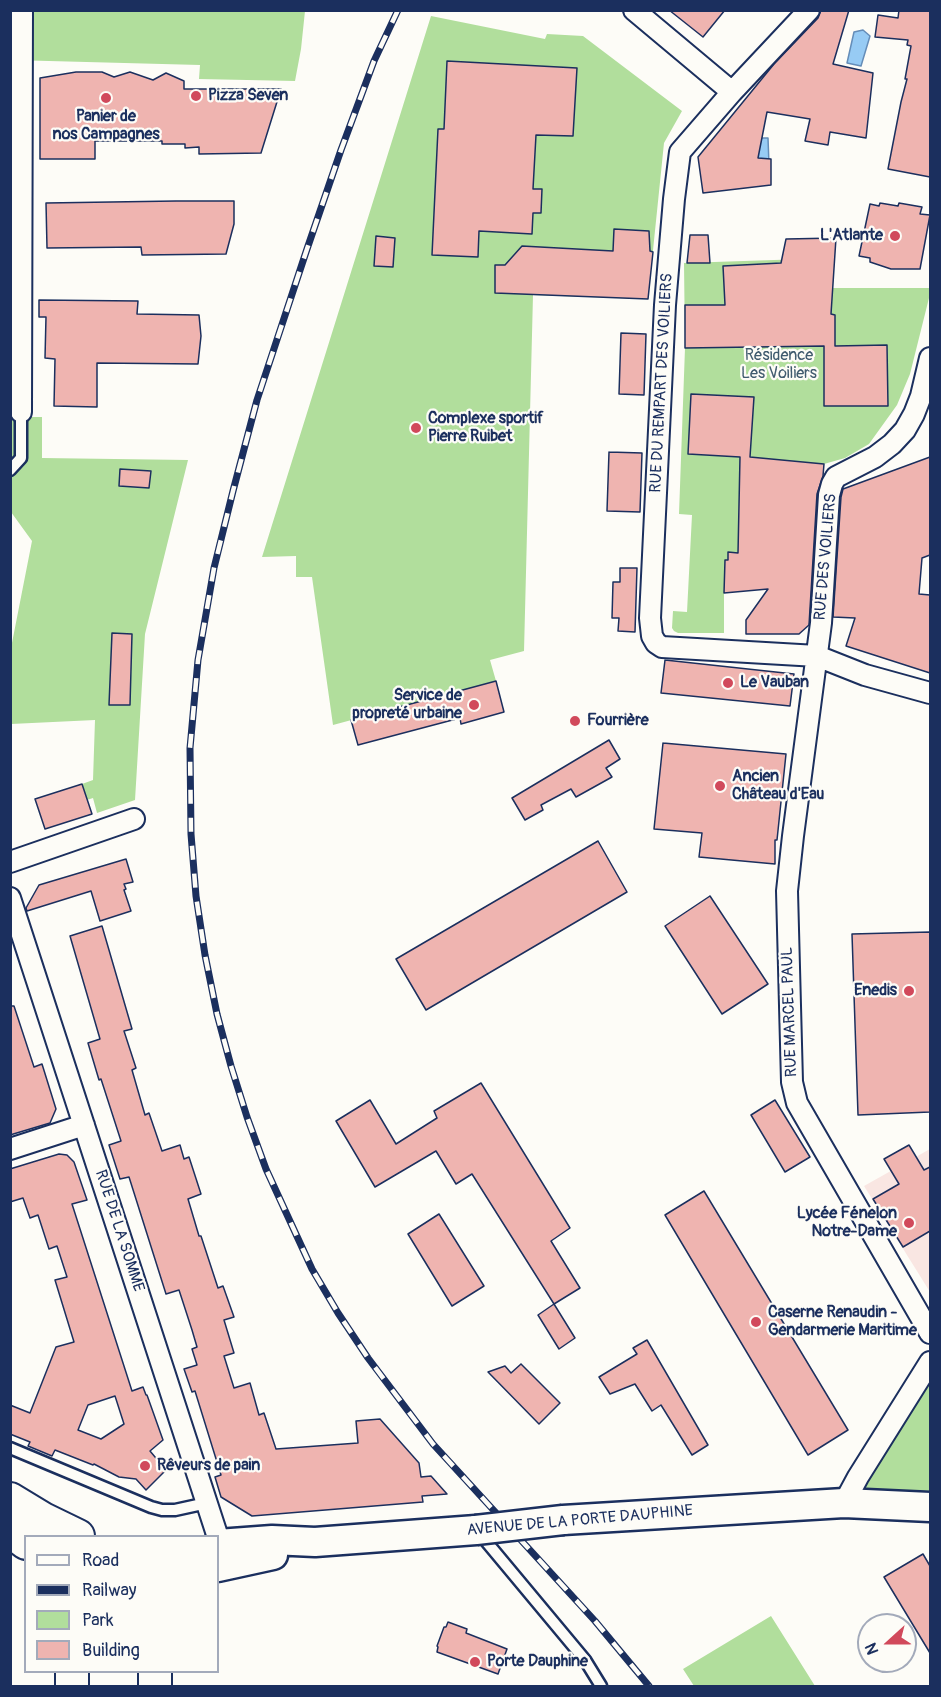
<!DOCTYPE html>
<meta charset="utf-8">
<style>
body{margin:0}
#map{position:relative;width:941px;height:1697px;overflow:hidden;background:#fdfcf7;font-family:Pangolin,sans-serif}
canvas{display:block}
.frame{position:absolute;inset:0;border:12px solid #1b2f5e;pointer-events:none}
.legend{position:absolute;left:24px;top:1535px;width:195px;height:138px;box-sizing:border-box;background:#fdfcf7;border:2px solid #a3aaba;margin:0;padding:8px 10px;list-style:none;font-size:18px;color:#1b2f5e}
.legend li{display:flex;align-items:center;gap:12px;height:30px}
.legend b{width:30px;border:2px solid #a3aaba}
.north{position:absolute;left:857px;top:1613px;width:60px;height:60px;box-sizing:border-box;background:#fdfcf7;border:2px solid #a3aaba;border-radius:50%;rotate:249deg;font-size:16px;font-weight:700;line-height:24px;text-align:center;color:#1b2f5e}
.north::after{content:'';display:block;margin:auto;width:21px;height:27px;background:#d1495b;clip-path:polygon(50% 0,100% 100%,50% 72%,0 100%)}
</style>
<div id="map">
<canvas width="941" height="1697"></canvas>
<div class="frame"></div>
<ul class="legend">
<li><b style="height:8px;background:#fdfcf7"></b>Road</li>
<li><b style="height:8px;background:#1b2f5e"></b>Railway</li>
<li><b style="height:16px;background:#b1de9c"></b>Park</li>
<li><b style="height:16px;background:#efb4b0"></b>Building</li>
</ul>
<div class="north">N</div>
</div>
<script>
const context = document.querySelector('canvas').getContext('2d');
context.lineJoin = 'round';
function paint(path, color) {
  context.fillStyle = color;
  context.fill(path, 'evenodd');
}
function shape(rows) {
  const path = new Path2D();
  for (const r of rows) {
    path.moveTo(r[0], r[1]);
    for (let i = 2; i < r.length; i += 2) path.lineTo(r[i], r[i + 1]);
  }
  return path;
}
function stroke(path, color, width, dash) {
  context.strokeStyle = color;
  context.lineWidth = width;
  context.lineCap = dash ? 'butt' : 'round';
  context.setLineDash(dash || []);
  context.stroke(path);
}
function drawText(font, color, halo, rows, align = 'center') {
  context.font = font + ' Pangolin,sans-serif';
  context.lineWidth = 4.5;
  context.setLineDash([]);
  context.textBaseline = 'middle';
  context.strokeStyle = halo;
  context.fillStyle = color;
  for (const [text, x, y, turn = 0] of rows) {
    context.save();
    context.translate(x, y);
    context.rotate((+turn || 0) * Math.PI / 180);
    context.textAlign = isNaN(turn) ? turn : align;
    if (halo) context.strokeText(text, 0, 0);
    context.fillText(text, 0, 0);
    context.restore();
  }
}
paint(shape([
 [930,1149,930,1292,864,1186]
]), '#f9e6e2');
paint(shape([
 [11,11,305,11,301,49,295,81,199,79,200,65,11,60],
 [431,16,545,39,547,34,583,36,682,111,664,143,648,299,533,295,524,651,490,660,496,681,333,725,312,577,296,577,296,556,262,557],
 [834,258,833,288,930,288,930,294,910,374,897,405,869,444,845,458,824,464,740,457,738,553,728,560,724,593,724,633,678,633,674,631,672,628,673,611,687,612,692,515,679,514,685,348,684,263],
 [10,417,42,417,42,458,188,460,145,634,135,800,97,813,93,798,87,800,82,784,93,780,95,720,11,724,11,648,32,541,11,512],
 [930,1362,930,1507,852,1488],
 [771,1616,815,1686,694,1686,683,1669]
]), '#b1de9c');
const water = shape([
 [863,30,870,36,861,66,847,63,854,32,863,30],
 [754,138,768,138,769,165,755,165,754,138]
]);
paint(water, '#97cbf4');
stroke(water, '#658db8', 1.5);
const building = shape([
 [669,10,725,10,703,37,669,10],
 [821,10,849,10,833,64,873,73,866,138,830,132,828,145,805,141,810,119,767,112,758,158,771,159,771,185,703,193,698,157,774,64,818,18,821,10],
 [899,10,930,10,930,177,888,169,901,102,907,79,905,79,911,46,907,45,908,40,875,37,878,15,898,18,899,10],
 [447,61,577,68,573,136,536,135,533,189,542,189,541,213,533,213,532,234,479,231,478,257,432,255,438,129,444,129,447,61],
 [76,72,102,72,114,77,130,72,153,80,166,73,184,81,184,89,281,89,261,153,199,154,199,147,185,148,185,144,162,144,162,141,95,141,95,159,40,159,40,78,76,72],
 [176,201,234,201,234,224,226,254,142,255,141,247,47,248,46,203,176,201],
 [880,203,898,206,899,203,922,207,920,214,930,215,920,269,891,269,870,262,870,258,859,256,870,204,879,206,880,203],
 [614,229,649,231,650,251,653,252,648,299,495,293,495,265,505,265,522,246,613,251,614,229],
 [690,235,708,235,710,263,687,263,690,235],
 [376,236,395,238,393,267,374,266,376,236],
 [836,238,831,314,835,315,835,346,887,345,888,406,824,406,824,346,685,348,685,305,725,305,723,266,781,263,786,239,836,238],
 [39,300,138,301,137,314,199,315,201,336,198,364,97,363,97,407,54,406,55,359,45,358,46,317,39,317,39,300],
 [621,333,646,334,644,395,619,394,621,333],
 [691,394,754,397,750,457,824,464,823,476,817,494,809,625,799,634,746,634,746,620,768,589,724,593,725,560,728,560,728,552,738,553,740,457,688,454,691,394],
 [609,452,642,453,640,512,607,511,609,452],
 [930,457,930,555,922,558,919,594,930,595,930,673,846,646,855,618,833,617,841,497,843,489,930,457],
 [120,469,151,471,149,488,119,486,120,469],
 [620,568,637,568,635,632,618,631,619,618,612,618,613,582,620,582,620,568],
 [112,633,132,634,130,705,109,705,112,633],
 [665,660,794,674,790,706,661,693,665,660],
 [496,681,504,712,461,724,460,718,358,745,351,720,496,681],
 [609,740,620,759,606,768,612,777,576,797,571,789,541,805,543,810,525,820,512,798,609,740],
 [663,743,786,754,777,840,775,840,775,864,699,857,702,833,654,829,663,743],
 [82,784,92,814,45,829,35,799,82,784],
 [598,841,627,892,426,1010,396,959,598,841],
 [126,859,133,882,124,884,126,889,124,890,131,911,100,921,91,891,27,911,26,908,39,885,126,859],
 [710,896,768,984,722,1014,665,926,710,896],
 [102,926,132,1029,124,1031,136,1068,132,1070,145,1115,149,1113,162,1151,180,1145,184,1159,189,1157,201,1194,188,1199,199,1236,201,1236,218,1288,223,1286,234,1317,224,1320,234,1353,224,1356,234,1388,250,1383,259,1415,264,1413,276,1449,358,1443,356,1421,380,1419,419,1463,421,1477,431,1476,447,1494,422,1496,423,1502,252,1516,221,1497,215,1477,221,1475,195,1391,192,1392,184,1369,197,1365,192,1349,197,1347,192,1330,179,1290,166,1294,129,1177,120,1179,109,1145,121,1141,101,1079,99,1080,88,1043,100,1039,70,936,102,926],
 [930,932,930,1112,858,1115,852,934,930,932],
 [10,1006,14,1006,34,1067,42,1064,56,1109,50,1123,10,1135,10,1006],
 [481,1083,570,1228,551,1241,580,1288,554,1304,472,1174,456,1184,436,1151,375,1187,336,1121,370,1100,396,1144,437,1118,434,1111,481,1083],
 [775,1100,810,1157,785,1172,751,1115,775,1100],
 [909,1145,924,1170,930,1167,930,1231,903,1247,873,1199,899,1184,884,1159,909,1145],
 [59,1154,67,1155,74,1162,87,1200,72,1204,132,1391,143,1387,146,1395,147,1395,163,1440,150,1451,166,1470,146,1490,136,1479,119,1477,94,1464,93,1465,55,1450,52,1456,28,1446,30,1442,10,1434,10,1405,30,1413,56,1347,74,1342,55,1280,67,1277,57,1246,49,1249,38,1215,30,1218,23,1198,10,1202,10,1169,59,1154],
 [115,1396,124,1424,101,1439,78,1430,88,1405,115,1396],
 [704,1191,848,1430,808,1455,665,1215,704,1191],
 [439,1214,484,1286,452,1306,408,1234,439,1214],
 [554,1304,575,1338,559,1349,538,1315,554,1304],
 [647,1340,708,1445,692,1455,661,1405,652,1411,635,1384,610,1394,599,1377,637,1354,633,1348,647,1340],
 [521,1364,560,1403,539,1424,488,1372,505,1366,511,1373,521,1364],
 [923,1554,930,1566,930,1653,884,1577,923,1554],
 [448,1622,467,1629,466,1633,507,1649,498,1674,437,1652,438,1647,437,1646,444,1627,446,1627,448,1622]
]);
paint(building, '#efb4b0');
stroke(building, '#1b2f5e', 1.5);
const lane = shape([
 [10,470,21,458,21,412],
 [10,1448,151,1507,162,1510,175,1510,207,1503],
 [480,1534,585,1660,601,1686]
]);
const street = shape([
 [634,10,732,92],
 [809,10,732,92,680,152,674,199,665,305,650,618,652,636,656,643,662,647,817,656,865,675,930,693],
 [930,358,921,396,914,414,905,430,892,444,875,457,836,477,832,484,829,495,821,623,793,836,787,891,792,1082,797,1103,930,1333],
 [21,412,22,10],
 [10,862,134,819],
 [10,898,224,1556],
 [10,1149,84,1125],
 [844,1503,858,1477,930,1362]
]);
const secondary = shape([
 [563,1520,844,1503,930,1507],
 [218,1544,272,1540,315,1542,476,1530],
 [218,1567,273,1555]
]);
const primary = shape([
 [10,1499,43,1519,78,1536],
 [10,1531,26,1543],
 [155,1672,155,1686],
 [72,1686,72,1672]
]);
stroke(lane, '#1b2f5e', 15);
stroke(street, '#1b2f5e', 24);
stroke(secondary, '#1b2f5e', 33);
stroke(primary, '#1b2f5e', 36);
stroke(lane, '#fdfcf7', 10);
stroke(street, '#fdfcf7', 20);
stroke(secondary, '#fdfcf7', 28);
stroke(primary, '#fdfcf7', 32);
const rail = shape([
 [398,10,374,61,341,150,307,249,257,400,233,491,214,568,198,660,190,748,191,834,196,896,205,955,217,1014,231,1066,247,1117,266,1169,312,1269,338,1313,368,1358,433,1444,595,1621,649,1686]
]);
stroke(rail, '#1b2f5e', 7);
stroke(rail, '#fdfcf7', 4.5, [14]);
const secondaryBridge = shape([
 [476,1530,563,1520]
]);
stroke(secondaryBridge, '#1b2f5e', 33, []);
stroke(secondaryBridge, '#fdfcf7', 28);
for (const [x, y, r, color] of [
 [196,96,6,"#d1495b"],
 [106,98,6,"#d1495b"],
 [895,236,6,"#d1495b"],
 [416,428,6,"#d1495b"],
 [728,683,6,"#d1495b"],
 [474,705,6,"#d1495b"],
 [575,721,6,"#d1495b"],
 [720,786,6,"#d1495b"],
 [909,991,6,"#d1495b"],
 [909,1223,6,"#d1495b"],
 [756,1322,6,"#d1495b"],
 [145,1466,6,"#d1495b"],
 [475,1662,6,"#d1495b"]
]) {
  const dot = new Path2D();
  dot.arc(x, y, r, 0, 2 * Math.PI);
  context.fillStyle = color;
  context.fill(dot);
  stroke(dot, '#fdfcf7', 2);
}
drawText('bold 16px', '#1b2f5e', '#fdfcf7', [
 ["Pizza Seven",208,96],
 ["Panier de",106,117,"center"],
 ["nos Campagnes",106,135,"center"],
 ["L'Atlante",883,236,"right"],
 ["Complexe sportif",428,419],
 ["Pierre Ruibet",428,437],
 ["Le Vauban",740,683],
 ["Service de",462,696,"right"],
 ["propreté urbaine",462,714,"right"],
 ["Fourrière",587,721],
 ["Ancien",732,777],
 ["Château d'Eau",732,795],
 ["Enedis",897,991,"right"],
 ["Lycée Fénelon",897,1214,"right"],
 ["Notre-Dame",897,1232,"right"],
 ["Caserne Renaudin -",768,1313],
 ["Gendarmerie Maritime",768,1331],
 ["Rêveurs de pain",157,1466],
 ["Porte Dauphine",487,1662]
], 'left');
drawText('16px', '#405b6e', '#fdfcf7', [
 ["Résidence",779,356],
 ["Les Voiliers",779,374]
]);
drawText('16px', '#1b2f5e', '#fdfcf7', [
 ["RUE DU REMPART DES VOILIERS",662,383,-87],
 ["RUE DES VOILIERS",826,557,-85],
 ["RUE MARCEL PAUL",790,1012,-92],
 ["RUE DE LA SOMME",119,1231,72],
 ["AVENUE DE LA PORTE DAUPHINE",580,1521,-5]
]);
</script>
